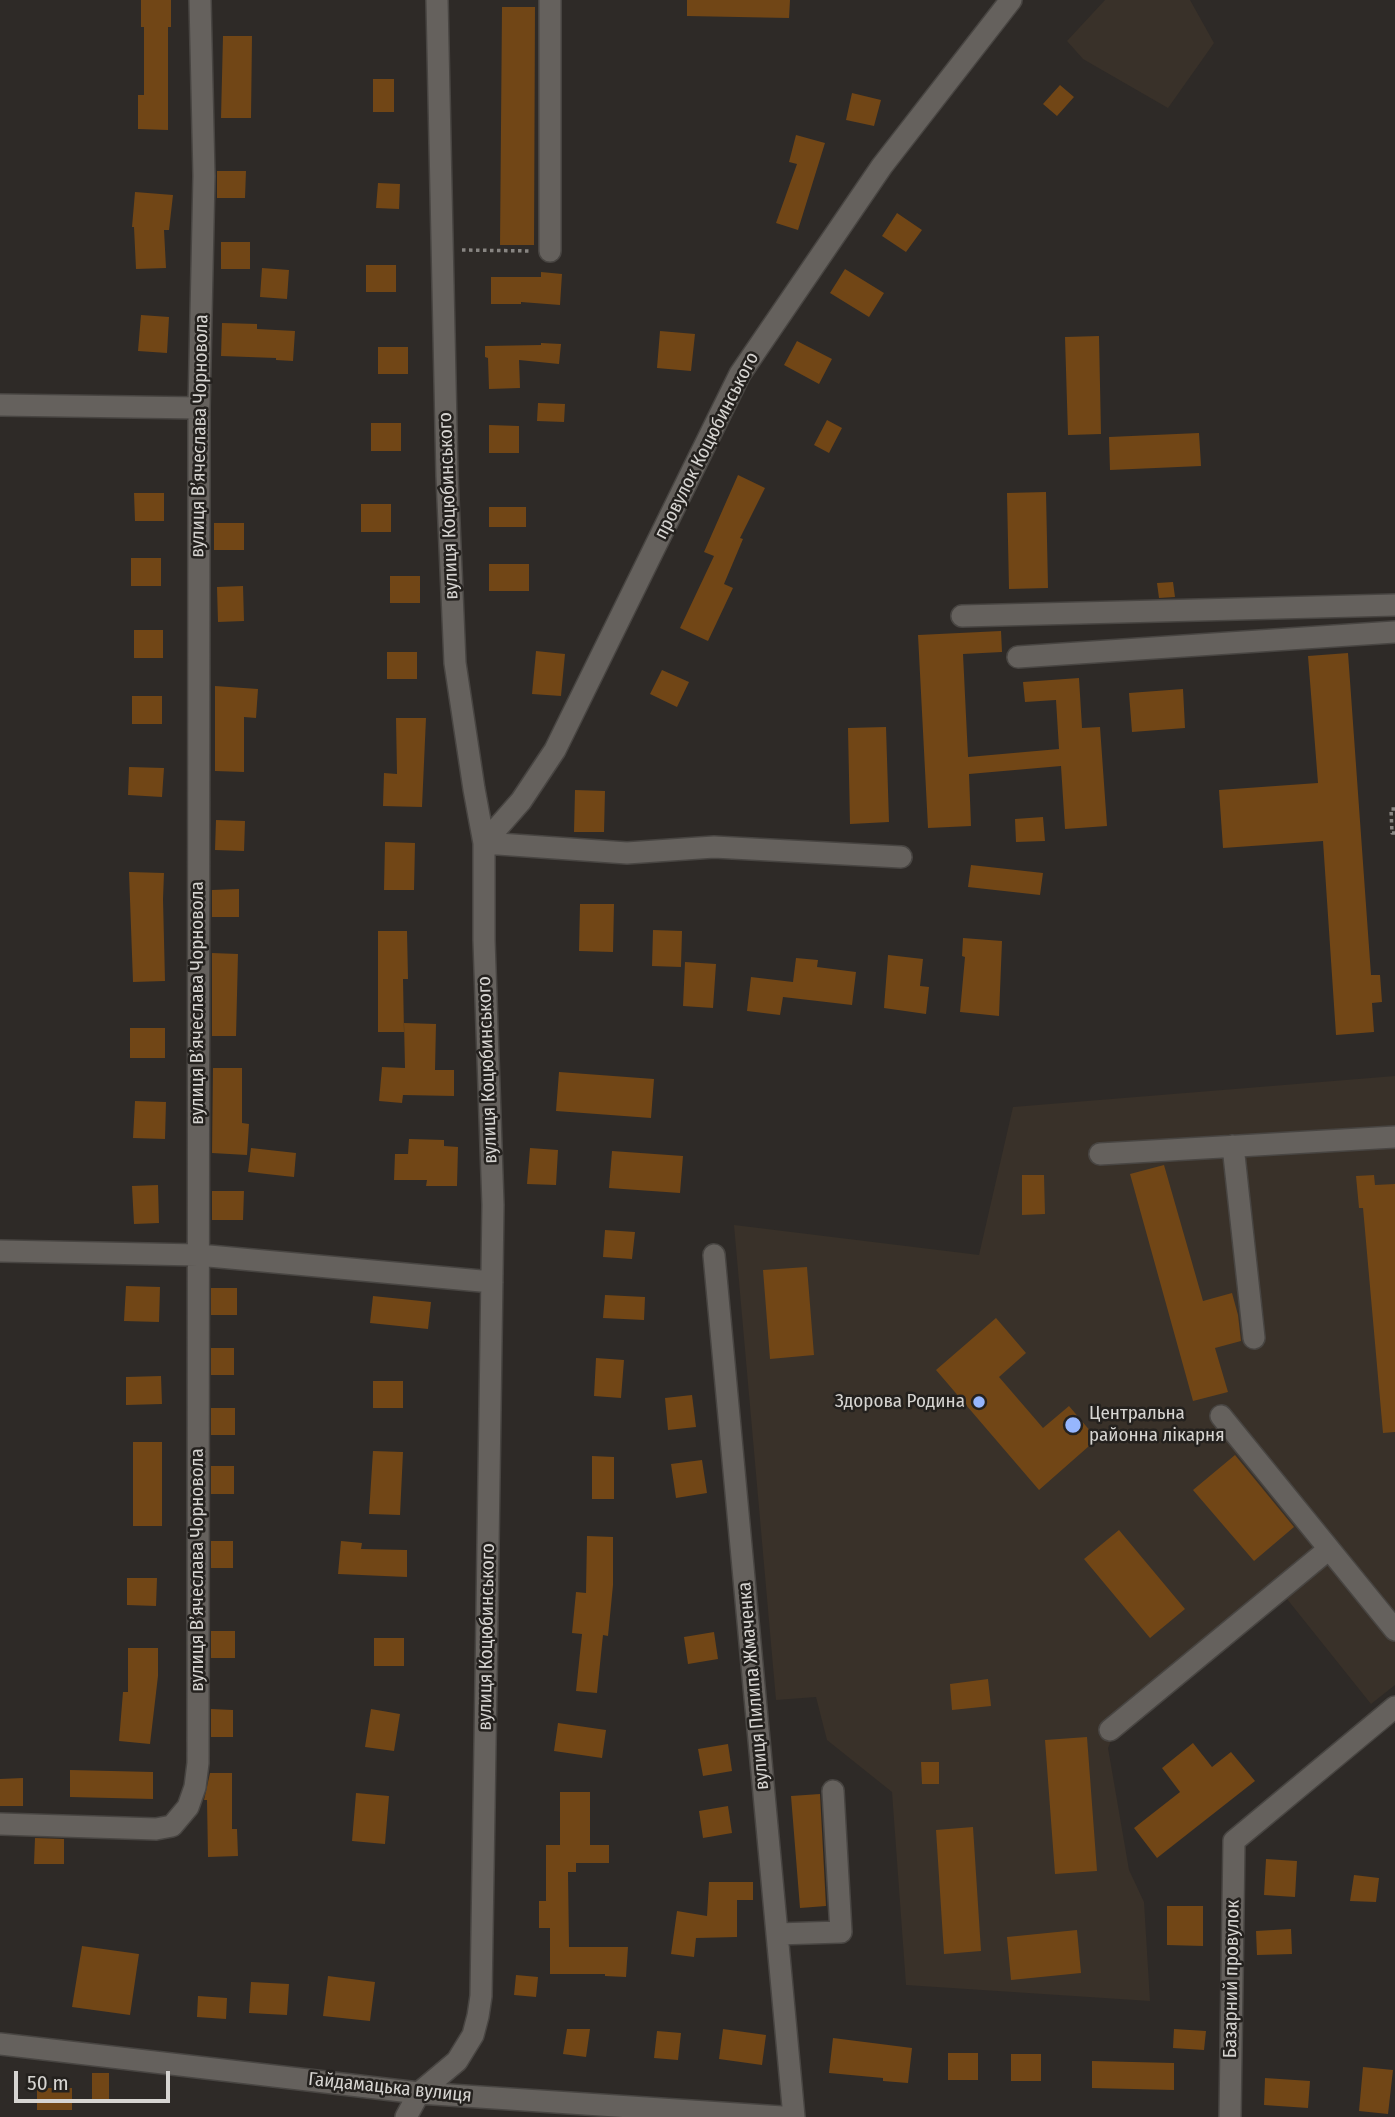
<!DOCTYPE html>
<meta charset="utf-8">
<style>
body{margin:0}
#map{position:relative;width:1395px;height:2117px;overflow:hidden;background:#2e2a27;font-family:"Fira Sans Condensed",sans-serif}
canvas{display:block}
.scale{position:absolute;left:14px;top:2071px;width:156px;height:32px;box-sizing:border-box;border:4px solid #d6d4d1;border-top:0;padding-left:9px;font-size:21px;line-height:24px;white-space:nowrap;color:#d6d4d1;-webkit-text-stroke:5px #24211e;paint-order:stroke}
</style>
<div id="map">
<canvas width="1395" height="2117"></canvas>
<div class="scale">50 m</div>
</div>
<script>
const context = document.querySelector('canvas').getContext('2d');
context.lineJoin = 'round';
function paint(path, color) {
  context.fillStyle = color;
  context.fill(path, 'evenodd');
}
function shape(rows) {
  const path = new Path2D();
  for (const r of rows) {
    path.moveTo(r[0], r[1]);
    for (let i = 2; i < r.length; i += 2) path.lineTo(r[i], r[i + 1]);
  }
  return path;
}
function stroke(path, color, width, dash) {
  context.strokeStyle = color;
  context.lineWidth = width;
  context.lineCap = dash ? 'butt' : 'round';
  context.setLineDash(dash || []);
  context.stroke(path);
}
function drawText(font, color, halo, rows, align = 'center') {
  context.font = font + ' "Fira Sans Condensed",sans-serif';
  context.lineWidth = 5;
  context.setLineDash([]);
  context.textBaseline = 'middle';
  context.strokeStyle = halo;
  context.fillStyle = color;
  for (const [text, x, y, turn = 0] of rows) {
    context.save();
    context.translate(x, y);
    context.rotate((+turn || 0) * Math.PI / 180);
    context.textAlign = isNaN(turn) ? turn : align;
    if (halo) context.strokeText(text, 0, 0);
    context.fillText(text, 0, 0);
    context.restore();
  }
}
paint(shape([
 [1105,0,1190,0,1214,43,1168,108,1083,59,1067,41],
 [1395,1076,1395,1685,1371,1704,1283,1594,1116,1729,1108,1748,1129,1870,1144,1902,1150,2001,906,1985,892,1792,827,1740,816,1697,776,1700,734,1225,979,1255,1013,1107]
]), '#393129');
paint(shape([
 [141,0,171,0,171,27,168,27,168,130,138,129,138,95,144,95,144,27,141,27],
 [687,0,790,0,789,18,687,16],
 [502,7,535,7,534,245,500,245],
 [223,36,252,36,251,118,221,118],
 [373,79,394,79,394,112,373,112],
 [1060,85,1074,97,1057,116,1043,104],
 [852,93,881,100,874,126,846,120],
 [796,135,825,143,798,230,776,223,797,164,789,162],
 [217,171,246,171,245,198,217,198],
 [378,183,400,184,399,209,376,208],
 [135,192,173,195,169,230,164,230,166,268,136,269,134,227,132,227],
 [897,213,922,230,906,252,882,236],
 [221,242,250,242,250,269,221,269],
 [366,265,396,265,396,292,366,292],
 [262,268,289,270,287,299,260,297],
 [845,269,884,293,869,317,830,293],
 [541,272,562,274,560,305,521,302,521,304,491,304,491,277,541,277],
 [141,315,169,317,167,353,138,351],
 [222,323,257,324,257,329,295,331,293,361,276,360,276,358,221,356],
 [660,331,695,334,691,371,657,368],
 [1099,336,1101,434,1068,435,1065,337],
 [797,341,832,359,819,384,784,365],
 [541,343,561,344,559,364,519,360,520,388,489,389,488,358,485,357,485,346,541,345],
 [378,347,408,347,408,374,378,374],
 [538,403,565,404,564,422,537,421],
 [827,420,842,428,829,453,814,445],
 [371,423,401,423,401,451,371,451],
 [489,425,519,426,519,453,489,453],
 [1199,433,1201,466,1110,470,1109,437],
 [738,475,765,488,740,538,743,539,724,584,733,588,708,641,680,628,714,556,704,552],
 [1046,492,1048,588,1009,589,1007,493],
 [134,493,164,493,164,521,135,521],
 [361,504,391,504,391,532,361,532],
 [489,507,526,507,526,527,489,527],
 [214,523,244,523,244,550,214,550],
 [131,558,161,558,161,586,131,586],
 [489,564,529,564,529,591,489,591],
 [390,576,420,576,420,603,390,603],
 [1173,582,1175,597,1159,598,1157,583],
 [243,586,244,621,218,622,217,587],
 [134,630,163,630,163,658,134,658],
 [1001,631,1002,652,963,654,968,757,1059,749,1056,700,1025,702,1023,682,1079,678,1082,728,1100,727,1107,826,1065,829,1061,766,969,774,971,826,928,828,918,635],
 [536,651,565,654,561,696,532,694],
 [387,652,417,652,417,679,387,679],
 [1348,653,1371,975,1380,975,1382,1002,1372,1003,1374,1032,1336,1035,1323,841,1223,848,1219,790,1318,783,1308,656],
 [662,670,689,682,677,707,650,694],
 [215,686,258,689,256,718,244,717,244,772,215,771],
 [1183,689,1185,728,1132,732,1129,693],
 [132,696,162,696,162,724,132,724],
 [396,718,426,718,422,807,383,806,384,773,397,774],
 [886,727,889,822,850,824,848,728],
 [129,767,164,768,162,797,128,795],
 [575,790,605,791,604,832,574,832],
 [1043,817,1045,841,1016,842,1015,819],
 [216,820,245,821,244,851,215,850],
 [385,842,415,843,414,890,384,890],
 [971,865,1043,873,1040,895,968,887],
 [129,872,164,873,163,899,165,981,133,982],
 [239,889,239,917,212,917,212,890],
 [580,904,614,904,613,952,579,951],
 [653,930,682,931,681,967,652,966],
 [378,931,407,931,408,979,403,979,404,1032,378,1032],
 [963,938,1002,941,999,1016,960,1012,965,957,962,956],
 [212,953,238,954,236,1036,212,1036],
 [888,955,923,959,920,986,929,987,926,1014,884,1008],
 [796,958,818,960,817,967,856,972,852,1005,783,997,780,1015,747,1011,751,977,793,982],
 [685,962,716,964,713,1008,683,1006],
 [404,1023,436,1024,435,1070,454,1070,454,1096,403,1095,402,1103,379,1101,382,1067,405,1068],
 [130,1028,165,1028,165,1058,130,1058],
 [213,1068,242,1068,242,1123,249,1124,247,1155,212,1153],
 [559,1072,654,1079,651,1118,556,1111],
 [135,1101,166,1102,165,1139,133,1138],
 [409,1139,444,1140,444,1146,458,1147,457,1186,426,1186,427,1180,394,1180,395,1154,408,1154],
 [251,1148,296,1153,294,1177,248,1172],
 [530,1148,558,1150,556,1185,527,1184],
 [612,1151,683,1156,680,1193,609,1188],
 [1164,1165,1203,1301,1232,1293,1238,1315,1241,1341,1215,1348,1228,1392,1193,1401,1130,1174],
 [1022,1175,1044,1175,1045,1214,1022,1215],
 [1374,1175,1375,1185,1395,1184,1395,1432,1383,1433,1363,1208,1359,1208,1356,1176],
 [158,1185,159,1223,134,1224,132,1186],
 [212,1191,244,1191,243,1220,212,1220],
 [605,1230,635,1232,632,1259,603,1257],
 [807,1267,814,1355,770,1359,763,1270],
 [126,1286,160,1287,159,1322,124,1321],
 [211,1288,237,1288,237,1315,211,1315],
 [605,1295,645,1297,644,1320,603,1318],
 [373,1296,431,1302,428,1329,370,1323],
 [996,1318,1026,1353,999,1377,1043,1428,1069,1406,1097,1439,1039,1490,936,1370],
 [211,1348,234,1348,234,1375,211,1375],
 [596,1358,624,1360,621,1398,594,1396],
 [161,1376,162,1404,126,1405,126,1377],
 [373,1381,403,1381,403,1408,373,1408],
 [692,1395,696,1427,668,1430,665,1398],
 [211,1408,235,1408,235,1435,211,1435],
 [133,1442,162,1442,162,1526,133,1526],
 [373,1451,403,1452,400,1515,369,1514],
 [1235,1455,1294,1527,1254,1561,1193,1490],
 [592,1456,614,1457,614,1499,592,1499],
 [702,1460,707,1493,676,1498,671,1464],
 [211,1466,234,1466,234,1494,211,1494],
 [1119,1530,1185,1609,1150,1638,1084,1559],
 [587,1536,613,1537,613,1585,608,1636,603,1635,597,1693,576,1691,582,1634,572,1633,576,1592,586,1593],
 [211,1541,233,1541,233,1568,211,1568],
 [341,1541,362,1543,361,1549,407,1550,407,1577,338,1574],
 [127,1578,157,1578,156,1606,127,1605],
 [211,1631,235,1631,235,1658,211,1658],
 [714,1632,718,1659,688,1664,684,1637],
 [374,1638,404,1638,404,1666,374,1666],
 [128,1648,158,1648,158,1676,150,1744,119,1741,123,1692,128,1692],
 [988,1679,991,1706,952,1710,950,1684],
 [211,1709,233,1710,233,1737,211,1737],
 [371,1709,400,1714,394,1751,365,1747],
 [558,1723,606,1730,602,1758,554,1751],
 [1087,1737,1097,1871,1055,1874,1045,1740],
 [1193,1743,1212,1767,1231,1752,1255,1781,1157,1858,1134,1828,1180,1792,1162,1768],
 [728,1744,732,1771,703,1776,698,1749],
 [921,1762,939,1762,939,1784,922,1784],
 [70,1770,153,1772,153,1799,70,1797],
 [210,1773,232,1773,232,1829,237,1829,238,1856,208,1857,207,1800,204,1800],
 [23,1778,23,1806,0,1806,0,1779],
 [560,1792,590,1792,590,1845,609,1845,609,1863,576,1863,576,1872,568,1872,569,1947,628,1947,626,1977,605,1976,605,1974,550,1974,550,1928,539,1928,539,1901,546,1901,546,1845,560,1845],
 [356,1793,389,1796,385,1844,352,1841],
 [820,1794,826,1906,800,1908,791,1796],
 [728,1806,732,1833,703,1838,699,1811],
 [973,1827,981,1951,944,1954,936,1830],
 [35,1838,64,1839,64,1864,34,1864],
 [1266,1859,1297,1861,1295,1897,1264,1895],
 [1354,1875,1379,1878,1376,1902,1350,1901],
 [709,1882,753,1882,753,1900,737,1900,737,1937,696,1938,694,1957,671,1954,677,1911,707,1916],
 [1167,1906,1203,1906,1203,1946,1167,1945],
 [1291,1929,1292,1954,1257,1955,1256,1931],
 [1077,1930,1081,1973,1011,1980,1007,1937],
 [82,1946,139,1954,130,2015,72,2007],
 [516,1975,538,1977,536,1997,514,1995],
 [328,1976,375,1982,370,2021,323,2016],
 [251,1982,289,1984,287,2015,249,2013],
 [198,1996,227,1998,226,2019,197,2017],
 [567,2029,590,2029,586,2057,563,2054],
 [723,2029,766,2035,762,2065,719,2059],
 [1174,2029,1206,2031,1204,2050,1173,2048],
 [657,2031,681,2033,678,2060,654,2058],
 [833,2038,912,2048,908,2083,883,2081,883,2078,829,2073],
 [948,2053,978,2053,978,2080,948,2080],
 [1011,2054,1041,2054,1041,2081,1011,2081],
 [1092,2061,1174,2063,1174,2090,1092,2088],
 [1363,2067,1393,2070,1388,2114,1359,2111],
 [92,2073,109,2073,109,2101,92,2101],
 [1265,2078,1310,2081,1308,2108,1264,2105],
 [37,2088,72,2088,72,2110,37,2110]
]), '#714616');
const minor = shape([
 [550,0,550,251],
 [0,405,199,408],
 [962,616,1395,605],
 [1018,657,1395,632],
 [484,843,521,801,555,750,740,374,882,166,1011,0],
 [484,843,627,853,714,847,901,857],
 [1233,1146,1254,1338],
 [1100,1154,1395,1137],
 [0,1251,198,1255,492,1282],
 [714,1255,794,2117],
 [1221,1416,1395,1630],
 [1110,1730,1329,1549],
 [0,1824,156,1829,172,1826,188,1807,195,1787,198,1763,199,408,204,176,200,0],
 [777,1934,841,1932,833,1791],
 [0,2044,419,2093,782,2117],
 [406,2117,419,2093,457,2061,473,2035,478,2016,481,1996,486,1681,493,1205,484,940,484,843,474,789,455,663,447,476,437,0],
 [1230,2117,1234,1841,1395,1707]
]);
stroke(minor, '#484542', 24);
stroke(shape([
 [462,250,531,251],
 [1395,809,1391,809,1392,833,1395,833]
]), '#888582', 3.5, [3.5, 3.5]);
stroke(minor, '#65615d', 21);
for (const [x, y, r, color] of [
 [979,1402,7,"#96b6fd"],
 [1073,1425,9,"#96b6fd"]
]) {
  const dot = new Path2D();
  dot.arc(x, y, r, 0, 2 * Math.PI);
  context.fillStyle = color;
  context.fill(dot);
  stroke(dot, '#24211e', 2.5);
}
drawText('19px', '#d6d4d1', '#24211e', [
 ["вулиця Вʼячеслава Чорновола",200,436,-89],
 ["провулок Коцюбинського",707,446,-63],
 ["вулиця Коцюбинського",449,506,-92],
 ["вулиця Вʼячеслава Чорновола",198,1003,-90],
 ["вулиця Коцюбинського",488,1070,-92],
 ["вулиця Вʼячеслава Чорновола",198,1570,-90],
 ["вулиця Коцюбинського",487,1637,-89],
 ["вулиця Пилипа Жмаченка",754,1686,-95],
 ["Базарний провулок",1232,1979,-89],
 ["Гайдамацька вулиця",390,2088,6]
]);
drawText('19px', '#d6d4d1', '#24211e', [
 ["Здорова Родина",965,1402],
 ["Центральна",1089,1414,"left"],
 ["районна лікарня",1089,1436,"left"]
], 'right');
</script>
